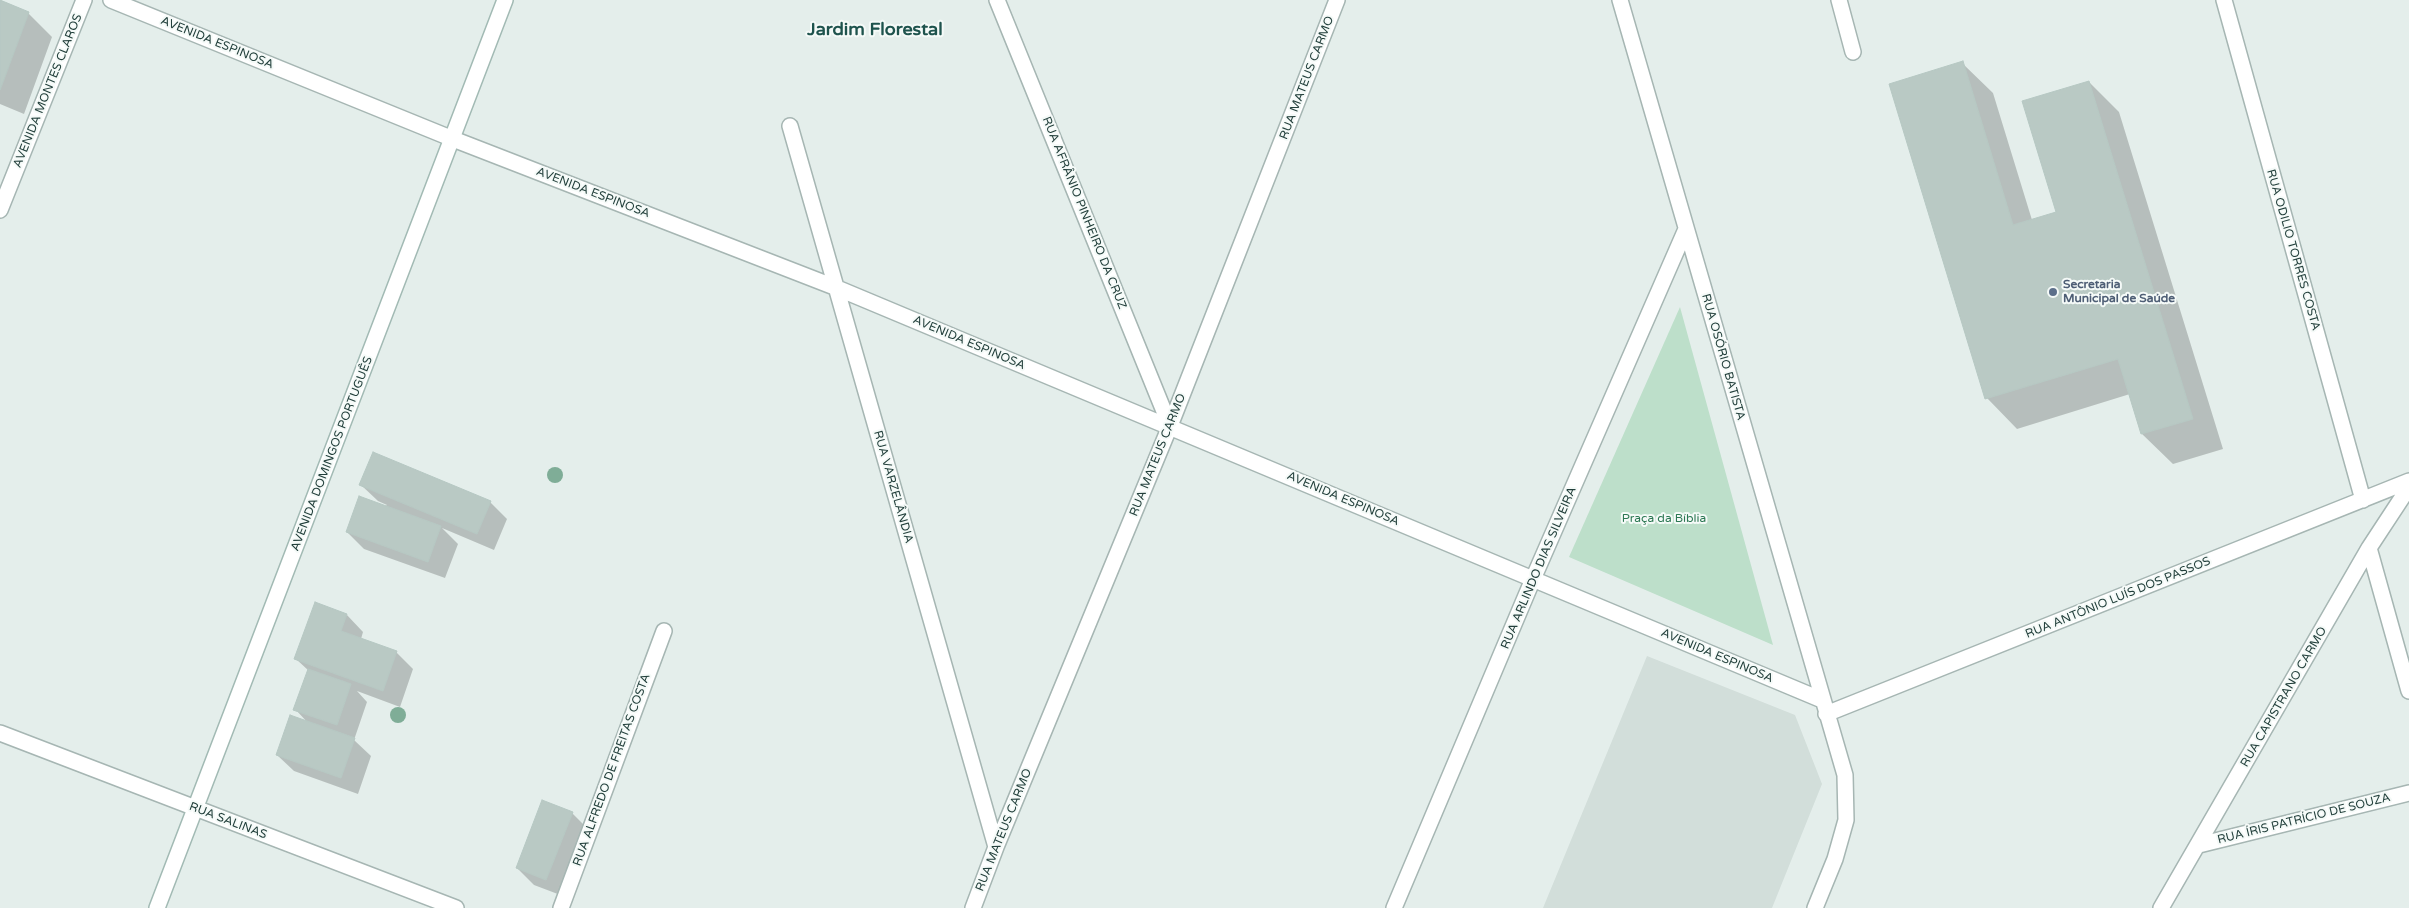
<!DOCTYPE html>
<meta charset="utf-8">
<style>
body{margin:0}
canvas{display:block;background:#e4eeeb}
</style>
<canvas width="2409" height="908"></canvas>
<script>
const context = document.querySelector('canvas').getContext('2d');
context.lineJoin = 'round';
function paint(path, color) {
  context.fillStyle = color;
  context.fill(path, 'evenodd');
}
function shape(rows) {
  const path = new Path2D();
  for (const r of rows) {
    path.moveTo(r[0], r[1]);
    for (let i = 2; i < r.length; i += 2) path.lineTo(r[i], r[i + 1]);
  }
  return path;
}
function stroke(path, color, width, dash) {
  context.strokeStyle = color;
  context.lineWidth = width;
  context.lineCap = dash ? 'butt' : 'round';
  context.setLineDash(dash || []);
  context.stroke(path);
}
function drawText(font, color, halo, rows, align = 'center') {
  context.font = font + ' "Varela Round",sans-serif';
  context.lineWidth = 4;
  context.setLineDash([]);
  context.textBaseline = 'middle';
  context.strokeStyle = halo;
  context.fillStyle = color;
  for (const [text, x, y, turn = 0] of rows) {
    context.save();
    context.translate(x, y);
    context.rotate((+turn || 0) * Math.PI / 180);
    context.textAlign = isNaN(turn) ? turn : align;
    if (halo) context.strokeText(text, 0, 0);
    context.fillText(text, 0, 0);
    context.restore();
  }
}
paint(shape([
 [1647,656,1795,715,1822,784,1772,908,1543,908]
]), '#d2deda');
paint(shape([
 [1680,307,1773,645,1569,557]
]), '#bddfca');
paint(shape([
 [0,1,28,13,52,37,24,114,0,104],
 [1962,63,1993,93,2032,220,2057,213,2089,82,2119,112,2223,449,2173,464,2142,434,2130,394,2017,429,1987,398],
 [361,485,490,502,507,519,494,550,442,528,458,544,445,578,364,549,347,532,387,505,378,501],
 [347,615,363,632,361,639,396,652,413,669,400,707,357,691,367,702,354,740,371,756,358,794,294,771,277,755,309,724,295,709,309,671,296,659],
 [572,813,589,830,563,896,534,885,517,868]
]), '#0003');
const building = shape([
 [0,0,29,12,0,90,0,0],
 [1963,61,2013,225,2056,212,2022,101,2089,81,2193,419,2141,434,2118,359,1985,399,1889,84,1963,61],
 [373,452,491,501,477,534,359,485,373,452],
 [359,496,441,526,428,562,346,532,359,496],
 [315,602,347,614,341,631,397,651,383,691,294,659,315,602],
 [308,669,351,684,337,725,293,710,308,669],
 [290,715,355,738,341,778,276,755,290,715],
 [542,800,573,812,546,880,516,868,542,800]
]);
paint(building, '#b9c9c4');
stroke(building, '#b6c8c3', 1);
const minor = shape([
 [997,0,1170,426],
 [1620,0,1845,775,1846,820,1835,859,1815,908],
 [1839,0,1853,52],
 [2224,0,2363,500],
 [790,126,996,847],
 [453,139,837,288,1822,700],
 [0,210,84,0],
 [2369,548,2409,691],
 [1826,714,2409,481],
 [0,733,456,908],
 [2199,845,2409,793],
 [561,908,664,631],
 [973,908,996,847,1170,426,1337,0],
 [1394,908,1533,579,1686,229],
 [2161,908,2369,548,2409,487]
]);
const tertiary = shape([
 [111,0,453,139]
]);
const secondary = shape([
 [157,908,505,0]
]);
stroke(minor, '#a6b6b3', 18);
stroke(tertiary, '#a6b6b3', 18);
stroke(secondary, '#a2bab4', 18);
stroke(minor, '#fff', 15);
stroke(tertiary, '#fff', 15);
stroke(secondary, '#fff', 15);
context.fillStyle = '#7fad97';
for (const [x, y] of [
 [555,475],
 [398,715]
]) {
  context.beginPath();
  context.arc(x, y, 8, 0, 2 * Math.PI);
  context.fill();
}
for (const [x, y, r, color] of [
 [2053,292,5,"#5c6f8a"]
]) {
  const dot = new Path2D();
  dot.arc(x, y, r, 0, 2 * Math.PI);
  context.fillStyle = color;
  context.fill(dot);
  stroke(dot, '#f5faf8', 2);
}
drawText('12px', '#23403c', '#f5faf8', [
 ["AVENIDA ESPINOSA",217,43,22],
 ["RUA MATEUS CARMO",1307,78,-69],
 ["AVENIDA MONTES CLAROS",48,91,-68],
 ["AVENIDA ESPINOSA",593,193,21],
 ["RUA AFRÂNIO PINHEIRO DA CRUZ",1084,213,68],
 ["RUA ODILIO TORRES COSTA",2293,250,74],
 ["AVENIDA ESPINOSA",969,343,23],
 ["RUA OSÓRIO BATISTA",1723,357,74],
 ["AVENIDA DOMINGOS PORTUGUÊS",332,454,-69],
 ["RUA MATEUS CARMO",1158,455,-68],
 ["RUA VARZELÂNDIA",893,487,74],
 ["AVENIDA ESPINOSA",1343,499,23],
 ["RUA ARLINDO DIAS SILVEIRA",1539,568,-67],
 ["RUA ANTÔNIO LUÍS DOS PASSOS",2118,598,-22],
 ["AVENIDA ESPINOSA",1717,656,23],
 ["RUA CAPISTRANO CARMO",2284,697,-60],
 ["RUA ALFREDO DE FREITAS COSTA",612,770,-70],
 ["RUA ÍRIS PATRÍCIO DE SOUZA",2304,819,-14],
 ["RUA SALINAS",228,821,21],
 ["RUA MATEUS CARMO",1004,830,-68]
]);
drawText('bold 12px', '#4e5e75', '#f5faf8', [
 ["Secretaria",2063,285],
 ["Municipal de Saúde",2063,299]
], 'left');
drawText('12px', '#2c7853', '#f5faf8', [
 ["Praça da Bíblia",1664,519]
]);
drawText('bold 18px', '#1e534d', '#f5faf8', [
 ["Jardim Florestal",875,30]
]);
</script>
